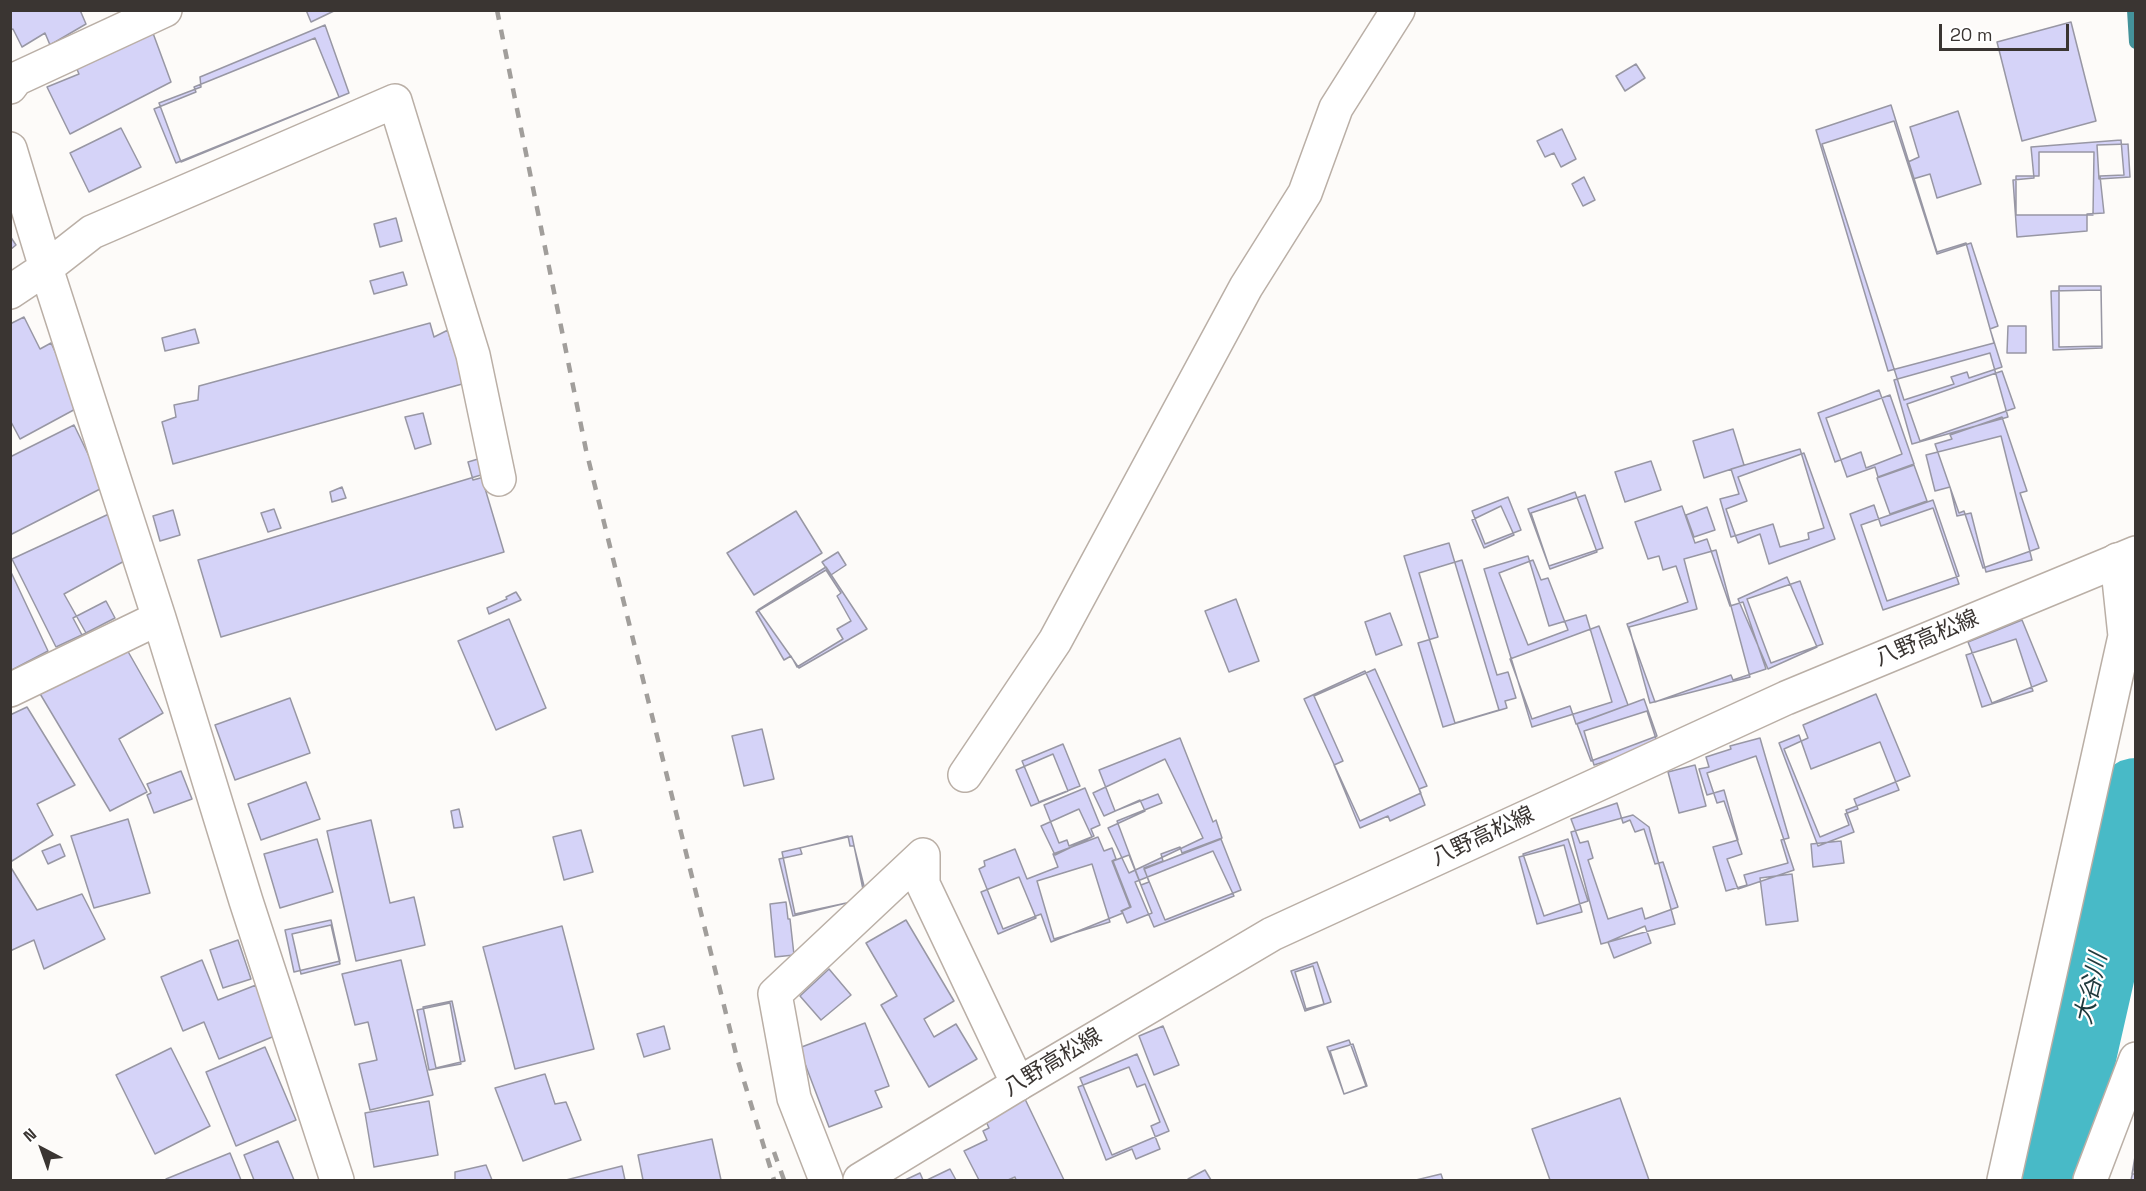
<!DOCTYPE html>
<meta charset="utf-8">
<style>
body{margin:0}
#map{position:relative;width:2146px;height:1191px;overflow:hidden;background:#fdfbf9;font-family:"Space Grotesk",sans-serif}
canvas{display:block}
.frame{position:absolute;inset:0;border:12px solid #3a3532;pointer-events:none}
.north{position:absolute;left:12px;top:1119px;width:60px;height:60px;-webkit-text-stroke:4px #fff;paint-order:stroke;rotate:319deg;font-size:16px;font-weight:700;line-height:24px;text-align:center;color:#3a3532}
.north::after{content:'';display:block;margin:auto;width:21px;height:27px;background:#3a3532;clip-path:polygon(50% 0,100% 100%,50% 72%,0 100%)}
.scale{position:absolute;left:1939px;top:24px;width:130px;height:27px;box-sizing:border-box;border:3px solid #3a3532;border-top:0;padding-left:8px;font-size:18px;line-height:21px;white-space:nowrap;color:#3a3532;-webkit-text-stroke:4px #fff;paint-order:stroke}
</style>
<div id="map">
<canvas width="2146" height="1191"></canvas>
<div class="frame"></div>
<div class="north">N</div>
<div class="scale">20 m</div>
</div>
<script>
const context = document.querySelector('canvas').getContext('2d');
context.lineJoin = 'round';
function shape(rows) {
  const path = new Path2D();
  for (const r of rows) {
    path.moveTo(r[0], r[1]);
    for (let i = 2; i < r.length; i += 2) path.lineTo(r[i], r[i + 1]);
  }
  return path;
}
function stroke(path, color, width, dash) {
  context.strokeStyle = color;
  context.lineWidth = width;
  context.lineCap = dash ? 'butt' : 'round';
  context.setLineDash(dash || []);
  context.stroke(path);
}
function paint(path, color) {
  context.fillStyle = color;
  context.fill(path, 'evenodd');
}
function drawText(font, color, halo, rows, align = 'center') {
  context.font = font + ' "Space Grotesk","Noto Sans JP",sans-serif';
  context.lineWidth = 4.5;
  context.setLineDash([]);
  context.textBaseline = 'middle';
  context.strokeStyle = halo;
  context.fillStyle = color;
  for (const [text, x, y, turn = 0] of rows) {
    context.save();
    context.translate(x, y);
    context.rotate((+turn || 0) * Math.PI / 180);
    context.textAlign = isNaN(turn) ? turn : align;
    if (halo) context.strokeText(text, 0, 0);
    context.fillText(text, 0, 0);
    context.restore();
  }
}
stroke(shape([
 [2134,10,2136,42]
]), '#44929a', 14);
stroke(shape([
 [2049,1180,2136,797]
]), '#48bac7', 78);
const building = shape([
 [10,10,80,10,86,24,50,45,45,33,22,47,13,29,10,30,10,10],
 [306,10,336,10,311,22,306,10],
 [2071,22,2096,121,2022,141,1997,42,2071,22],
 [150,25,171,82,70,134,47,87,79,74,73,60,150,25],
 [325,25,349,93,181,162,159,103,201,87,200,77,325,25],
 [315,38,339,97,176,163,154,109,196,92,194,87,315,38],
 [1636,64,1645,78,1625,91,1616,76,1636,64],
 [1891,105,1937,252,1966,243,1994,343,1888,371,1816,130,1891,105],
 [1958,111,1981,184,1937,198,1930,174,1913,179,1908,162,1919,157,1910,127,1958,111],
 [1894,121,1937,254,1971,243,1998,326,1990,329,2002,367,1969,378,1967,372,1951,377,1954,384,1904,400,1822,144,1894,121],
 [121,128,141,167,89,192,70,153,121,128],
 [1562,129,1576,159,1561,167,1554,153,1545,157,1537,141,1562,129],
 [2121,140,2124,175,2100,176,2104,213,2087,214,2087,231,2017,237,2013,180,2034,178,2031,147,2121,140],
 [2128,144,2130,177,2099,179,2097,145,2128,144],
 [2039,152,2094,152,2093,215,2016,215,2016,176,2039,176,2039,152],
 [1584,177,1595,200,1583,206,1572,184,1584,177],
 [396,218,402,241,380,247,374,224,396,218],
 [10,236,16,245,10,250,10,236],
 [403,272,407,285,374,294,370,281,403,272],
 [2059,286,2101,286,2102,346,2059,347,2059,286],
 [2101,290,2102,348,2053,350,2051,291,2101,290],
 [24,317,40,349,51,343,81,406,20,439,10,420,10,324,24,317],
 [430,323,434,337,448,330,451,342,467,336,473,381,173,464,162,422,176,417,174,405,198,400,199,386,430,323],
 [2008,326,2026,326,2026,353,2007,353,2008,326],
 [195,329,199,343,165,351,162,338,195,329],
 [1990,353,2008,417,1912,444,1894,380,1990,353],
 [2002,371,2015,408,1920,441,1907,404,2002,371],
 [1879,390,1902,454,1866,468,1861,452,1835,462,1818,413,1879,390],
 [1890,395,1914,464,1878,477,1875,467,1847,477,1826,418,1890,395],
 [423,413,431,444,415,449,405,417,423,413],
 [2002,417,2027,491,2020,493,2039,548,1983,568,1964,511,1959,513,1935,444,1952,439,1950,435,2002,417],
 [74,425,104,487,10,535,10,457,74,425],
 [1733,429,1744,465,1704,478,1693,441,1733,429],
 [2001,436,2032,560,1986,572,1971,513,1957,516,1950,487,1935,491,1926,455,2001,436],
 [1800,449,1824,528,1808,533,1809,539,1780,547,1773,524,1731,537,1720,499,1739,494,1731,469,1800,449],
 [1804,453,1835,539,1769,564,1760,534,1738,543,1726,509,1747,501,1738,477,1804,453],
 [478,459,484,477,473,480,468,462,478,459],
 [1651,461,1661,490,1625,502,1615,472,1651,461],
 [1914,465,1927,501,1890,514,1877,478,1914,465],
 [481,475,504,552,221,637,198,560,481,475],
 [342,487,346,498,332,502,330,492,342,487],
 [1575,492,1597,552,1550,569,1528,509,1575,492],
 [1585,495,1603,548,1549,566,1531,513,1585,495],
 [1508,497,1521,530,1485,544,1472,511,1508,497],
 [1933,500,1959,576,1887,601,1861,525,1933,500],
 [1874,505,1881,526,1933,508,1959,584,1883,610,1850,514,1874,505],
 [1501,506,1514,535,1484,548,1472,520,1501,506],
 [1682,506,1695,543,1707,539,1730,606,1743,602,1766,669,1733,680,1731,675,1655,702,1627,624,1688,602,1676,566,1663,570,1659,556,1648,559,1635,522,1682,506],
 [1707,507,1715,530,1694,537,1686,515,1707,507],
 [274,509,281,528,268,532,261,513,274,509],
 [173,510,180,535,160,541,153,516,173,510],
 [796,511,822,553,754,595,727,553,796,511],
 [111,513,128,559,64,594,86,633,56,647,12,559,111,513],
 [1449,543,1499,710,1455,723,1404,556,1449,543],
 [1716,550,1750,677,1650,703,1629,627,1697,609,1684,559,1716,550],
 [838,552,846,565,831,575,822,562,838,552],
 [1528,556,1549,626,1586,615,1612,702,1532,727,1484,569,1528,556],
 [1462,560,1497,675,1508,672,1516,698,1505,701,1507,708,1443,727,1418,643,1438,637,1419,573,1462,560],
 [1533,560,1541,580,1548,578,1568,630,1528,645,1499,573,1533,560],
 [826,567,867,629,799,668,758,610,826,567],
 [10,570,48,651,10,671,10,570],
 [826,570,841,593,837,596,851,621,837,629,843,639,797,667,791,656,784,660,756,612,826,570],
 [1787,577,1817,647,1768,669,1738,599,1787,577],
 [1800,581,1823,644,1771,663,1747,599,1800,581],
 [516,592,521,600,489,614,487,608,507,599,506,597,516,592],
 [1236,599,1259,661,1229,672,1205,611,1236,599],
 [106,601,115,618,82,635,73,618,106,601],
 [1390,613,1402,645,1376,655,1365,622,1390,613],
 [509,619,546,708,496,730,458,641,509,619],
 [2022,620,2047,681,1992,703,1968,642,2022,620],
 [1599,626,1628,705,1576,724,1570,706,1532,719,1510,659,1599,626],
 [2016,639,2033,691,1982,707,1966,655,2016,639],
 [126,648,163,713,119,739,147,792,110,811,39,692,126,648],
 [1375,669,1427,786,1419,789,1425,805,1390,821,1388,816,1360,828,1334,765,1343,761,1314,696,1375,669],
 [1365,671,1421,793,1360,821,1304,699,1365,671],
 [1876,694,1910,776,1854,799,1858,809,1845,814,1849,825,1820,837,1784,749,1808,738,1803,725,1876,694],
 [290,698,310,753,235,780,215,725,290,698],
 [1644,699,1657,736,1591,761,1577,724,1644,699],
 [27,707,75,785,37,804,53,835,12,861,10,857,10,715,27,707],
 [1647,711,1658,745,1594,765,1584,731,1647,711],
 [762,729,774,779,744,786,732,736,762,729],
 [1799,735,1811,769,1880,742,1899,790,1846,810,1854,832,1818,846,1779,743,1799,735],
 [1180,738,1213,822,1216,820,1222,838,1182,853,1180,847,1161,854,1163,861,1144,868,1149,882,1141,885,1117,821,1162,803,1158,794,1115,811,1099,770,1180,738],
 [1760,738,1789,838,1781,840,1788,863,1744,875,1747,885,1726,891,1713,847,1738,840,1724,790,1707,795,1699,769,1709,767,1706,757,1731,749,1730,746,1760,738],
 [1063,744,1080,786,1039,802,1022,761,1063,744],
 [1053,754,1068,791,1031,806,1016,770,1053,754],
 [1756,756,1794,870,1738,889,1727,859,1742,854,1724,801,1717,803,1707,773,1756,756],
 [1165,759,1203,838,1129,873,1108,828,1145,811,1140,800,1104,816,1093,793,1165,759],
 [1695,765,1706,806,1679,813,1668,772,1695,765],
 [181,771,192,799,154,813,147,795,151,793,147,784,181,771],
 [306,782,320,819,261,840,248,804,306,782],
 [1085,788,1100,825,1091,829,1094,836,1069,846,1067,840,1059,843,1044,805,1085,788],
 [1617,803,1623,823,1630,820,1635,832,1644,829,1655,864,1663,862,1678,907,1645,919,1642,908,1608,919,1588,860,1593,858,1588,841,1580,843,1571,819,1617,803],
 [459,809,463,827,454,828,451,811,459,809],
 [1079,809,1092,837,1055,855,1041,826,1079,809],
 [1633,815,1649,827,1675,924,1601,944,1571,832,1633,815],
 [128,819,150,893,94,908,71,836,128,819],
 [371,820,390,903,414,897,425,945,356,961,327,831,371,820],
 [581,830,593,872,564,880,553,837,581,830],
 [848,836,850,846,854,846,867,898,793,916,779,859,802,854,800,848,848,836],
 [852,836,865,899,795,914,782,852,852,836],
 [1098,837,1104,851,1112,848,1116,859,1112,861,1130,907,1121,911,1123,913,1051,942,1041,914,1003,929,979,869,985,866,984,861,1015,849,1027,879,1058,867,1053,854,1098,837],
 [317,839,333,892,280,908,264,854,317,839],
 [1221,839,1241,890,1165,920,1144,869,1221,839],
 [1568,839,1588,901,1544,916,1523,854,1568,839],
 [1841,841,1844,863,1813,867,1811,844,1841,841],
 [60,844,65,856,48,864,42,851,60,844],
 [1564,845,1582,912,1537,924,1519,857,1564,845],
 [1213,851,1234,896,1154,927,1135,882,1213,851],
 [1129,855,1152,913,1127,923,1122,911,1131,907,1113,861,1129,855],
 [1092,864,1110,922,1054,939,1037,881,1092,864],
 [10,866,37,910,82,894,105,939,44,969,34,940,10,951,10,866],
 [1792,874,1798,921,1766,925,1760,878,1792,874],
 [1019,877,1036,918,998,934,981,892,1019,877],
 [786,902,788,919,790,919,794,955,775,957,770,904,786,902],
 [331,920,340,961,294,972,285,930,331,920],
 [906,920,954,1001,924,1019,934,1037,956,1024,977,1059,929,1087,881,1005,897,996,866,943,906,920],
 [331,925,340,964,301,974,292,934,331,925],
 [562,926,594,1049,515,1069,483,947,562,926],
 [1645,926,1651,943,1614,958,1608,942,1645,926],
 [238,940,251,979,223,988,210,950,238,940],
 [202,960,218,1000,256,985,277,1035,219,1059,204,1022,183,1031,161,977,202,960],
 [401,960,433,1095,370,1110,359,1064,377,1060,368,1022,355,1025,342,974,401,960],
 [1317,962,1331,1002,1305,1011,1291,971,1317,962],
 [1313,966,1324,1004,1306,1009,1295,972,1313,966],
 [829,969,851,995,821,1020,800,996,829,969],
 [452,1001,465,1061,436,1068,423,1007,452,1001],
 [450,1003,461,1064,429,1070,417,1010,450,1003],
 [865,1023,889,1086,875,1091,882,1107,829,1127,799,1048,865,1023],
 [664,1026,670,1049,644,1057,637,1034,664,1026],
 [1163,1026,1179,1065,1154,1075,1139,1036,1163,1026],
 [1349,1040,1366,1086,1344,1094,1327,1047,1349,1040],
 [1353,1044,1367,1086,1344,1094,1330,1051,1353,1044],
 [265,1047,296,1120,236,1146,206,1072,265,1047],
 [171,1048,210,1126,155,1154,116,1075,171,1048],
 [1137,1054,1169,1131,1112,1155,1080,1078,1137,1054],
 [1129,1067,1137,1087,1145,1084,1160,1122,1151,1126,1160,1149,1136,1159,1132,1149,1106,1160,1078,1087,1129,1067],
 [545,1074,555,1104,566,1102,581,1140,523,1161,495,1088,545,1074],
 [1024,1097,1064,1180,1016,1180,1015,1177,1008,1180,979,1180,964,1151,987,1140,983,1131,989,1128,984,1117,1024,1097],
 [1620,1098,1649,1180,1550,1180,1532,1129,1620,1098],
 [429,1101,438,1155,374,1167,365,1113,429,1101],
 [712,1139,721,1180,643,1180,638,1155,712,1139],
 [278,1141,294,1180,254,1180,244,1155,278,1141],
 [2136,1151,2136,1174,2132,1174,2136,1151],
 [230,1153,241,1180,167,1180,166,1179,230,1153],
 [2136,1157,2136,1180,2131,1180,2136,1157],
 [486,1165,492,1180,455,1180,455,1172,486,1165],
 [622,1166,625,1180,566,1180,622,1166],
 [950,1169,956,1180,927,1180,950,1169],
 [1205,1170,1211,1180,1189,1180,1188,1179,1205,1170],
 [920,1173,923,1180,905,1180,920,1173],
 [1441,1174,1443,1180,1416,1180,1441,1174]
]);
paint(building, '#d5d3f8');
stroke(building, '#9897a4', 1.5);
const street = shape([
 [10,87,16,79,165,10],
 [10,149,46,268,159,618,246,901,337,1180],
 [10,292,46,268,92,232,395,101,473,355,499,479],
 [10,690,159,618],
 [965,775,1055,641,1246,287,1305,193,1336,108,1398,10],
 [826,1180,794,1098,775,994,923,855,923,884,1018,1084],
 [2004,1180,2125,636,2117,560],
 [2090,1180,2136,1059]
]);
const secondary = shape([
 [860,1180,1018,1084,1272,934,1786,698,2136,553]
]);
stroke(street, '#baafa6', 36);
stroke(secondary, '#baafa6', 36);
stroke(street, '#fff', 33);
stroke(secondary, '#fff', 33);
stroke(shape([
 [497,10,586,450,737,1058,774,1180],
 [774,1152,784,1180]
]), '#a19e9b', 4.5, [10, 10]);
drawText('22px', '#3a3532', '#fff', [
 ["八野高松線",1927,639,-23],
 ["八野高松線",1483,837,-25],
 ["八野高松線",1053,1063,-31]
]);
drawText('italic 24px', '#1f393c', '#fff', [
 ["大谷川",2092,989,-77]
]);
</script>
